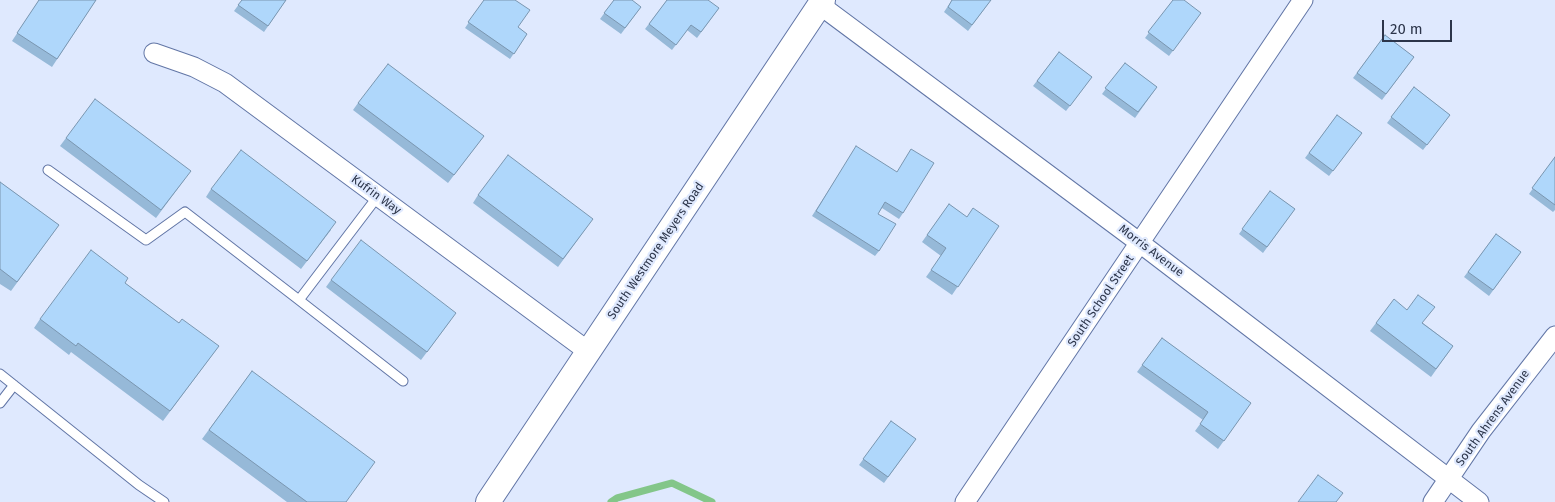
<!DOCTYPE html>
<style>
body{margin:0}
#map{position:relative;width:1555px;height:502px;overflow:hidden;background:#dfe9fe;font-family:"Fira Sans",sans-serif}
canvas{display:block}
.scale{position:absolute;left:1382px;top:20px;width:70px;height:22px;box-sizing:border-box;border:2px solid #2c354a;border-top:0;padding-left:6px;font-size:15px;line-height:18px;white-space:nowrap;color:#2c354a;-webkit-text-stroke:4px #dfe9fe;paint-order:stroke}
</style>
<div id="map">
<canvas width="1555" height="502"></canvas>
<div class="scale">20 m</div>
</div>
<script>
const context = document.querySelector('canvas').getContext('2d');
context.lineJoin = 'round';
function shape(rows) {
  const path = new Path2D();
  for (const r of rows) {
    path.moveTo(r[0], r[1]);
    for (let i = 2; i < r.length; i += 2) path.lineTo(r[i], r[i + 1]);
  }
  return path;
}
function stroke(path, color, width, dash) {
  context.strokeStyle = color;
  context.lineWidth = width;
  context.lineCap = dash ? 'butt' : 'round';
  context.setLineDash(dash || []);
  context.stroke(path);
}
function paint(path, color) {
  context.fillStyle = color;
  context.fill(path, 'evenodd');
}
function drawText(font, color, halo, rows, align = 'center') {
  context.font = font + ' "Fira Sans",sans-serif';
  context.lineWidth = 4.5;
  context.setLineDash([]);
  context.textBaseline = 'middle';
  context.strokeStyle = halo;
  context.fillStyle = color;
  for (const [text, x, y, turn = 0] of rows) {
    context.save();
    context.translate(x, y);
    context.rotate((+turn || 0) * Math.PI / 180);
    context.textAlign = isNaN(turn) ? turn : align;
    if (halo) context.strokeText(text, 0, 0);
    context.fillText(text, 0, 0);
    context.restore();
  }
}
stroke(shape([
 [611,502,617,498,672,483,712,502]
]), '#83c689', 7);
const service = shape([
 [48,170,146,240,185,212,299,300,378,196],
 [299,300,403,381],
 [0,374,139,485,164,502],
 [0,403,14,385]
]);
const minor = shape([
 [820,5,1140,243,1479,502],
 [154,53,194,67,225,83,589,352],
 [965,502,1303,0],
 [1433,502,1481,431,1555,336]
]);
const tertiary = shape([
 [488,502,823,0]
]);
stroke(service, '#6276a6', 11);
stroke(minor, '#6276a6', 21);
stroke(tertiary, '#6276a6', 26);
stroke(service, '#fff', 9);
stroke(minor, '#fff', 19);
stroke(tertiary, '#fff', 24);
paint(shape([
 [39,0,96,0,52,67,12,41],
 [242,0,286,0,264,32,234,11],
 [484,0,518,27,527,34,510,59,465,28],
 [614,0,641,7,621,34,600,19],
 [667,0,719,8,697,38,687,30,672,50,645,29],
 [952,0,991,0,968,31,944,12],
 [1173,0,1201,13,1169,56,1145,38],
 [1385,35,1414,57,1382,100,1353,78],
 [1059,52,1092,77,1066,111,1033,86],
 [1125,63,1157,87,1135,118,1102,94],
 [1414,87,1450,115,1423,150,1387,123],
 [358,103,484,136,448,183,353,110],
 [1337,115,1362,133,1329,176,1305,158],
 [66,138,185,179,156,218,60,146],
 [853,152,903,213,899,219,882,208,878,214,879,251,875,256,812,216],
 [1555,157,1555,210,1553,212,1529,194],
 [0,182,59,225,11,291,0,284],
 [211,189,331,230,301,269,206,197],
 [1270,191,1295,209,1263,253,1239,234],
 [478,195,587,227,558,267,473,203],
 [949,204,966,217,999,226,952,295,926,277,941,256,922,242],
 [1496,234,1521,252,1489,296,1464,277],
 [331,280,451,320,421,360,326,287],
 [125,283,179,323,219,346,163,421,71,352,69,355,34,328,40,319],
 [1376,323,1423,323,1453,346,1431,377,1370,331],
 [1162,338,1251,403,1218,449,1195,431,1203,420,1137,372],
 [252,371,346,502,287,502,202,439],
 [891,421,916,439,884,483,859,465]
]), '#96b9d8');
const building = shape([
 [39,0,96,0,57,59,17,33,39,0],
 [242,0,286,0,268,26,238,5,242,0],
 [484,0,515,0,530,10,518,27,527,34,514,54,468,22,484,0],
 [614,0,632,0,641,7,625,28,604,13,614,0],
 [667,0,708,0,719,8,701,32,691,25,676,45,649,24,667,0],
 [952,0,991,0,972,25,948,7,952,0],
 [1173,0,1184,0,1201,13,1173,51,1148,32,1173,0],
 [1385,35,1414,57,1386,94,1357,73,1385,35],
 [1059,52,1092,77,1070,106,1037,81,1059,52],
 [1125,63,1157,87,1138,112,1105,88,1125,63],
 [388,64,484,136,454,175,358,103,388,64],
 [1414,87,1450,115,1427,145,1391,117,1414,87],
 [95,99,191,171,161,210,66,138,95,99],
 [1337,115,1362,133,1333,171,1309,153,1337,115],
 [856,146,897,172,911,149,934,163,903,213,885,202,878,214,896,224,879,251,816,211,856,146],
 [241,150,336,222,307,261,211,189,241,150],
 [508,155,593,219,563,259,478,195,508,155],
 [1555,157,1555,205,1532,188,1555,157],
 [0,182,59,225,17,282,0,269,0,182],
 [1270,191,1295,209,1267,247,1242,229,1270,191],
 [949,204,967,217,973,208,999,226,958,287,931,270,946,248,927,235,949,204],
 [1496,234,1521,252,1493,290,1468,272,1496,234],
 [361,240,456,313,427,352,331,280,361,240],
 [91,250,128,278,125,283,179,323,182,319,219,346,170,411,78,343,76,346,40,319,91,250],
 [1418,295,1435,307,1422,323,1453,346,1436,369,1376,323,1394,299,1407,310,1418,295],
 [1162,338,1251,403,1224,441,1200,424,1208,412,1142,365,1162,338],
 [252,371,375,462,346,502,307,502,209,430,252,371],
 [891,421,916,439,888,477,863,459,891,421],
 [1318,475,1343,493,1336,502,1298,502,1318,475]
]);
paint(building, '#afd7fb');
stroke(building, '#7a96b0', 1);
drawText('12px', '#2c354a', '#dfe9fe', [
 ["Kufrin Way",376,195,36],
 ["South Westmore Meyers Road",656,251,-56],
 ["Morris Avenue",1151,251,37],
 ["South School Street",1101,301,-56],
 ["South Ahrens Avenue",1493,418,-54]
]);
</script>
